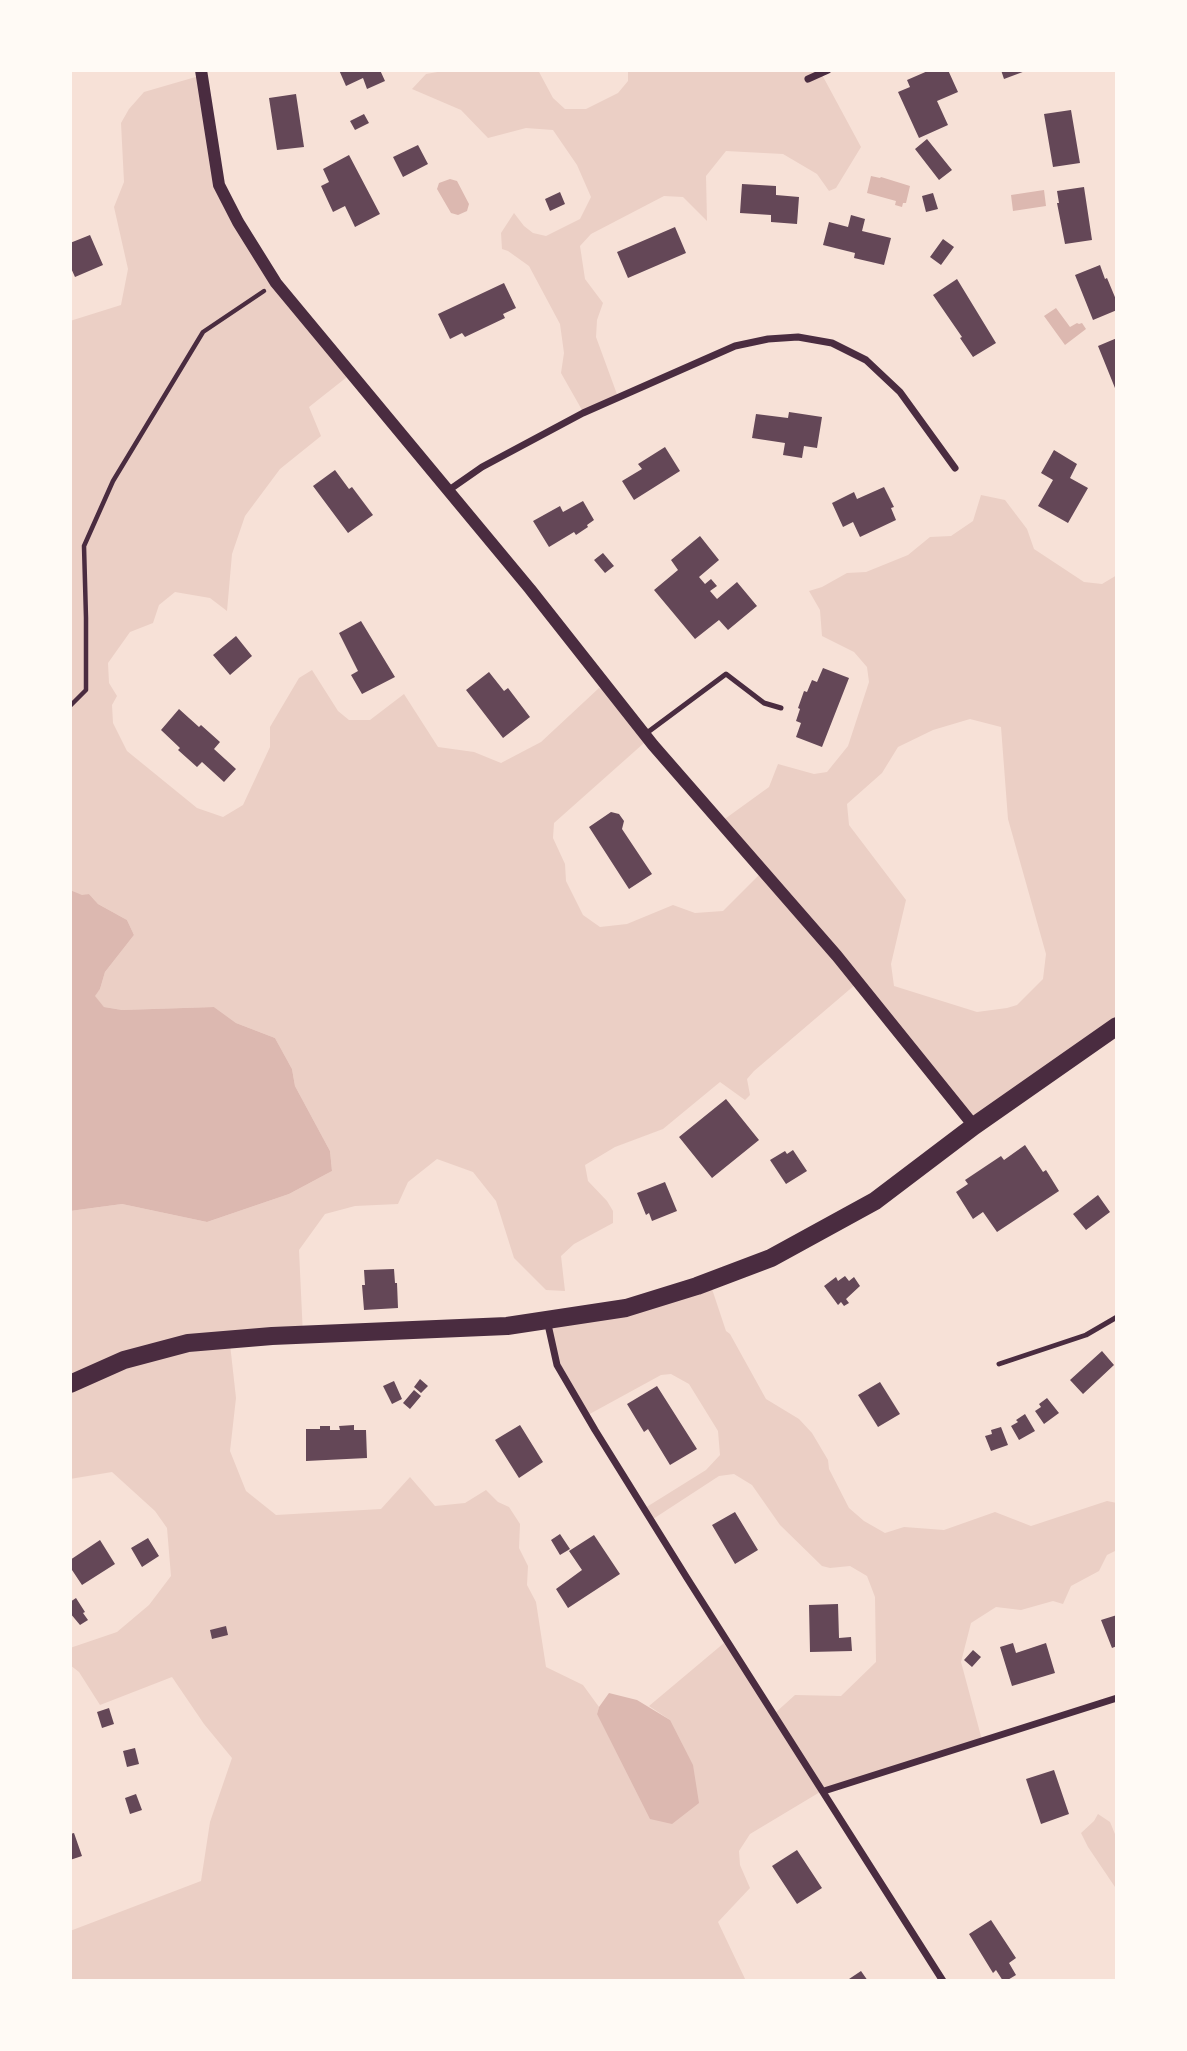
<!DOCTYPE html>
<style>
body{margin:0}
#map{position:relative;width:1187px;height:2051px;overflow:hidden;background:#f7e1d7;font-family:Helvetica,sans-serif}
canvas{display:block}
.frame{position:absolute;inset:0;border:72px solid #fffaf5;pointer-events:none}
</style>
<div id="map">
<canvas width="1187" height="2051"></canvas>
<div class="frame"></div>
</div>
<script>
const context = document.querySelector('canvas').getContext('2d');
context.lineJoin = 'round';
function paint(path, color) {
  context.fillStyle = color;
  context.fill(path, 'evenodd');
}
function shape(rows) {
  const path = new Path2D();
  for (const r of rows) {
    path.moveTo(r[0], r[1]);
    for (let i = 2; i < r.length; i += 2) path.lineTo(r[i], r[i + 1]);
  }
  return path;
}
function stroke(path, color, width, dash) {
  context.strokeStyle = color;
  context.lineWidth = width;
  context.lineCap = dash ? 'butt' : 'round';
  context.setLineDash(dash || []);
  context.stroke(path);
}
paint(shape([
 [449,70,538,70,553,98,565,109,586,109,618,93,628,81,628,70,820,71,861,147,836,188,829,191,817,174,783,154,726,151,706,176,707,221,683,197,664,196,591,234,580,246,585,279,603,303,597,320,596,337,618,397,582,410,561,373,564,353,560,324,529,266,508,251,502,249,501,233,514,213,524,226,533,233,546,236,580,219,591,197,577,165,553,130,526,128,488,138,461,110,412,89,426,74],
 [199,76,217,184,270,280,347,377,309,407,321,436,280,469,245,516,232,554,227,611,210,598,175,592,159,605,153,623,130,632,108,663,109,683,117,696,112,705,113,723,127,751,197,808,223,817,243,805,270,747,270,727,299,678,312,670,338,711,349,720,370,720,404,694,438,747,474,752,501,763,541,742,599,688,605,690,644,743,554,823,553,838,565,864,566,881,583,915,600,927,627,924,673,905,695,913,723,911,760,874,722,821,769,787,778,764,814,774,827,772,848,746,869,682,867,667,854,652,822,636,820,610,809,591,822,587,847,573,866,572,908,555,930,537,951,536,973,521,981,495,1005,500,1027,529,1034,549,1084,582,1102,584,1117,575,1117,1027,976,1126,856,984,754,1071,747,1079,750,1095,745,1100,720,1082,663,1129,615,1147,585,1165,588,1181,607,1201,613,1211,613,1223,574,1244,561,1256,565,1291,546,1290,514,1258,496,1201,473,1172,437,1159,408,1182,398,1204,355,1206,325,1214,299,1250,303,1336,230,1344,236,1398,230,1451,246,1491,276,1515,381,1509,410,1477,435,1506,465,1503,486,1490,498,1502,509,1507,520,1524,519,1548,528,1566,527,1585,536,1602,546,1667,583,1685,599,1707,597,1714,670,1720,649,1706,724,1643,774,1714,795,1695,841,1696,876,1662,875,1597,867,1576,850,1566,830,1568,822,1566,780,1525,752,1485,734,1474,719,1476,650,1521,645,1508,706,1470,720,1455,718,1431,689,1384,671,1374,661,1375,586,1416,558,1370,546,1324,710,1283,726,1331,730,1334,766,1399,799,1419,812,1433,828,1460,829,1469,849,1508,864,1521,885,1533,904,1527,944,1530,995,1512,1031,1526,1107,1501,1117,1503,1117,1550,1107,1555,1099,1571,1071,1586,1063,1604,1053,1601,1021,1610,996,1607,971,1623,961,1662,982,1740,820,1792,750,1834,739,1851,740,1865,750,1888,718,1922,746,1981,70,1981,70,1931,201,1881,210,1822,232,1758,204,1724,172,1677,100,1705,79,1672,70,1665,70,1648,117,1632,149,1605,171,1576,167,1528,155,1511,112,1472,70,1479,70,1211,122,1204,207,1222,289,1194,332,1171,330,1151,295,1086,292,1069,275,1038,236,1023,214,1007,122,1010,104,1007,94,996,100,989,105,972,134,935,127,920,98,904,89,894,82,896,70,890,70,321,121,305,128,269,114,207,124,182,121,123,129,109,144,92],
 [970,719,1001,727,1008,819,1046,954,1043,979,1017,1005,1007,1008,977,1012,894,986,891,964,906,900,849,825,847,804,882,773,898,747,933,730],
 [1098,1814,1110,1822,1117,1839,1117,1890,1088,1847,1081,1833,1094,1821]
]), '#ebcfc5');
paint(shape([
 [871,176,880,178,881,177,910,186,906,203,903,203,902,207,895,205,896,201,867,193],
 [450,179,457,181,469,204,467,211,458,215,451,213,437,189,439,183],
 [1044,190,1046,206,1013,211,1011,195],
 [1056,308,1070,327,1077,323,1079,324,1082,323,1086,329,1065,345,1044,316],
 [70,890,82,895,89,894,98,904,127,920,134,935,105,972,100,989,95,996,104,1007,122,1010,214,1007,236,1023,275,1038,292,1069,295,1086,330,1151,332,1171,289,1194,207,1222,122,1204,70,1211],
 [609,1693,637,1700,670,1720,693,1765,699,1803,672,1824,650,1819,597,1714,599,1707]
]), '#dcb8b0');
paint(shape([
 [339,70,380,70,385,81,367,89,363,78,346,86],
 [930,70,948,70,958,92,937,101,948,125,919,138,898,92,910,87,907,80],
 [1001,70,1028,70,1004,79],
 [296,94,304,147,277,150,269,98],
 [1071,110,1080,163,1053,167,1044,114],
 [364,114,369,123,355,130,350,121],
 [927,139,952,170,939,180,915,149],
 [418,145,428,164,403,177,393,157],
 [349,155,380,214,355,227,345,206,333,212,321,186,329,182,323,169],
 [742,184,776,186,776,195,799,197,797,224,771,222,771,215,740,213],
 [1084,187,1092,240,1065,244,1057,203,1059,203,1057,191],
 [560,192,565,204,550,211,545,199],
 [933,193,938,209,926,212,922,196],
 [851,215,865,219,862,231,891,238,884,265,854,258,855,253,823,245,829,222,848,227],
 [675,227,686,253,628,278,617,252],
 [90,235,103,265,75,277,70,266,70,243],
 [943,239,954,247,941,265,930,257],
 [1100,265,1105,279,1107,278,1117,302,1117,310,1093,320,1075,275],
 [957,279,996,343,973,357,960,338,962,337,933,295],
 [504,283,516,308,503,314,505,318,465,337,462,333,450,339,438,314],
 [1117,338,1117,393,1098,346],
 [789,412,822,417,817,448,804,446,802,458,783,455,785,443,752,438,756,414,788,418],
 [665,447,680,471,634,500,622,481,642,469,638,464],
 [1054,450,1077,464,1070,478,1088,488,1068,523,1038,506,1053,480,1041,473],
 [335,470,349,489,352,487,373,515,348,533,313,486],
 [884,487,894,507,891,508,896,520,860,537,853,522,843,527,832,503,854,492,857,499],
 [583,501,594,520,587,525,588,527,576,535,574,532,549,547,533,521,560,506,563,512],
 [700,536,719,560,699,577,705,584,711,579,717,586,710,591,717,599,737,582,757,606,728,630,719,620,695,639,654,590,678,570,671,560],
 [603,553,614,566,605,573,594,560],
 [361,621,395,677,362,694,351,675,358,671,339,633],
 [236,636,252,656,230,675,213,655],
 [823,668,849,678,822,747,796,737,801,723,796,721,800,709,798,708,804,691,807,692,812,680,817,682],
 [489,672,504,691,508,688,530,717,503,738,466,690],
 [179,709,199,727,201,725,220,742,214,749,236,769,224,782,202,762,197,767,178,750,180,748,161,730],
 [611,812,619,814,624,821,622,829,652,874,629,889,589,827],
 [726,1099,759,1140,712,1178,679,1137],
 [1025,1145,1043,1172,1046,1170,1059,1191,997,1232,983,1212,973,1219,956,1192,968,1184,965,1180,1001,1156,1004,1160],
 [793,1150,807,1171,786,1184,770,1160,785,1151,787,1154],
 [665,1182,677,1211,652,1221,649,1213,646,1215,637,1193],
 [1098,1195,1110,1212,1086,1230,1073,1214],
 [394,1269,395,1283,397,1283,398,1308,364,1310,362,1285,365,1285,364,1270],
 [845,1276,849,1281,854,1277,860,1286,846,1299,849,1303,844,1306,841,1302,838,1305,824,1286,836,1277,838,1281],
 [1102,1351,1114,1365,1083,1394,1070,1380],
 [420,1379,428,1386,421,1393,414,1387],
 [394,1381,402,1399,392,1404,383,1386],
 [880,1382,900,1414,878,1427,858,1395],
 [657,1386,697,1449,670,1465,648,1429,644,1432,627,1404],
 [414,1390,421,1396,410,1409,403,1403],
 [1047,1398,1059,1413,1044,1424,1035,1411,1041,1407,1039,1404],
 [1025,1414,1035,1431,1019,1440,1011,1426,1018,1422,1016,1420],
 [354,1425,354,1430,366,1430,367,1458,306,1461,306,1429,320,1429,320,1426,330,1426,330,1430,340,1430,339,1426],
 [520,1425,543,1462,519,1478,495,1440],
 [1001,1427,1008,1445,991,1451,985,1436,992,1434,991,1430],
 [735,1512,758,1550,735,1564,712,1525],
 [560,1534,570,1549,560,1555,551,1540],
 [594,1535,620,1574,568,1608,556,1589,582,1570,569,1551],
 [148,1538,159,1556,142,1567,131,1548],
 [100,1540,115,1564,82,1585,70,1567,70,1560],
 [76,1598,85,1612,83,1613,88,1620,80,1625,70,1613,70,1602],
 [838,1604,839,1638,851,1637,852,1651,810,1652,809,1605],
 [1117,1615,1117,1646,1112,1648,1101,1620],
 [226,1626,228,1635,212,1639,210,1630],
 [1013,1643,1016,1653,1046,1643,1055,1673,1012,1686,1000,1647],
 [973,1650,981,1657,972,1667,964,1660],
 [109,1708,114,1724,102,1728,97,1712],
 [135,1748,139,1764,127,1767,123,1751],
 [1054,1770,1069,1814,1041,1824,1026,1779],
 [136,1794,142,1810,130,1814,125,1798],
 [74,1833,82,1856,70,1860,70,1834],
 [797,1850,822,1888,797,1904,772,1866],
 [991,1920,1016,1958,1009,1963,1016,1975,1006,1981,1003,1981,996,1970,993,1973,969,1934],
 [861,1971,868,1981,846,1981]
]), '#644757');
stroke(shape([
 [70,706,86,690,86,618,84,546,113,481,203,332,264,291]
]), '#4a2c40', 4.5);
stroke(shape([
 [644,735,726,674,764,703,781,708],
 [999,1364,1086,1335,1117,1317]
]), '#4a2c40', 5);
stroke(shape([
 [808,79,828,70],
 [449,490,482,467,583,413,735,346,768,339,798,337,832,343,866,360,900,392,955,468],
 [547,1320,557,1365,595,1430,687,1578,943,1981],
 [824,1791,1117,1698]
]), '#4a2c40', 7);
stroke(shape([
 [201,70,219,185,238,222,276,283,530,589,653,745,837,956,974,1126]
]), '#4a2c40', 12);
stroke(shape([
 [70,1384,124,1360,188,1343,272,1336,507,1326,626,1308,697,1286,771,1258,875,1201,974,1126,1117,1026]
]), '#4a2c40', 18);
</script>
